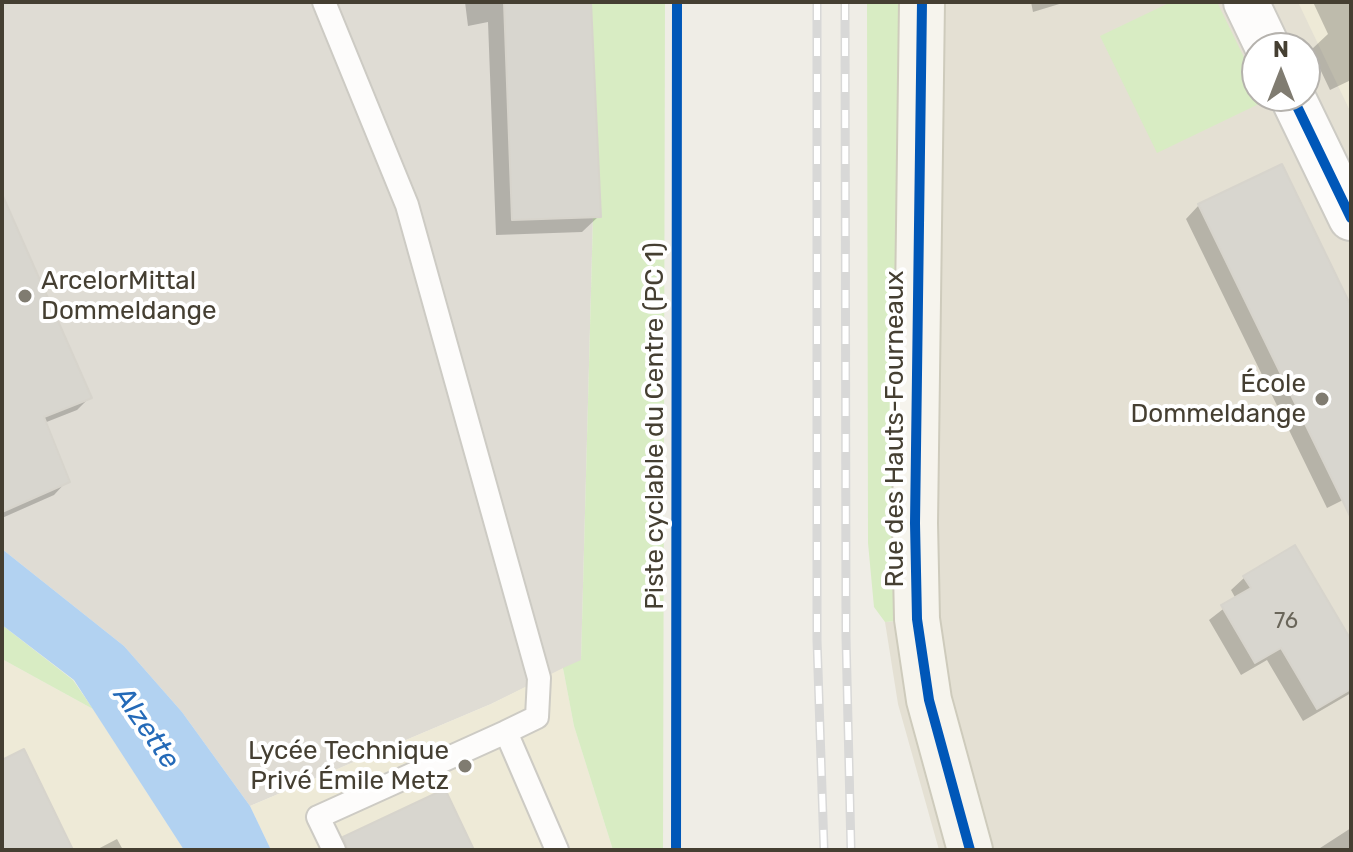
<!DOCTYPE html>
<meta charset="utf-8">
<style>
body{margin:0}
#map{position:relative;width:1353px;height:852px;overflow:hidden;background:#efede6;font-family:Rubik,sans-serif}
canvas{display:block}
.frame{position:absolute;inset:0;border:4px solid #453f32;pointer-events:none}
.north{position:absolute;left:1241px;top:32px;width:80px;height:80px;box-sizing:border-box;background:#fff;border:2px solid #b5b2ad;border-radius:50%;rotate:0deg;font-size:22px;font-weight:700;line-height:32px;text-align:center;color:#453f32}
.north::after{content:'';display:block;margin:auto;width:28px;height:36px;background:#807c71;clip-path:polygon(50% 0,100% 100%,50% 72%,0 100%)}
</style>
<div id="map">
<canvas width="1353" height="852"></canvas>
<div class="frame"></div>
<div class="north">N</div>
</div>
<script>
const context = document.querySelector('canvas').getContext('2d');
context.lineJoin = 'round';
function paint(path, color) {
  context.fillStyle = color;
  context.fill(path, 'evenodd');
}
function shape(rows) {
  const path = new Path2D();
  for (const r of rows) {
    path.moveTo(r[0], r[1]);
    for (let i = 2; i < r.length; i += 2) path.lineTo(r[i], r[i + 1]);
  }
  return path;
}
function stroke(path, color, width, dash) {
  context.strokeStyle = color;
  context.lineWidth = width;
  context.lineCap = dash ? 'butt' : 'round';
  context.setLineDash(dash || []);
  context.stroke(path);
}
function drawText(font, color, halo, rows, align = 'center') {
  context.font = font + ' Rubik,sans-serif';
  context.lineWidth = 8;
  context.setLineDash([]);
  context.textBaseline = 'middle';
  context.strokeStyle = halo;
  context.fillStyle = color;
  for (const [text, x, y, turn = 0] of rows) {
    context.save();
    context.translate(x, y);
    context.rotate((+turn || 0) * Math.PI / 180);
    context.textAlign = isNaN(turn) ? turn : align;
    if (halo) context.strokeText(text, 0, 0);
    context.fillText(text, 0, 0);
    context.restore();
  }
}
paint(shape([
 [922,2,1351,2,1351,850,939,850,898,704,885,622,916,619],
 [1257,48,1305,48,1305,96,1257,96]
]), '#e4e0d3');
paint(shape([
 [2,2,591,2,593,217,581,661,491,704,250,806,182,712,124,646,2,549]
]), '#dfdcd4');
paint(shape([
 [1298,2,1351,2,1351,113],
 [2,659,93,709,184,850,2,850],
 [563,668,574,726,613,850,271,850,250,806,491,704]
]), '#eeead7');
paint(shape([
 [591,2,665,2,663,850,613,850,574,726,563,668,581,660,593,217],
 [867,2,922,2,917,619,885,622,874,607,868,543],
 [1171,2,1217,2,1257,84,1257,96,1263,96,1265,101,1157,153,1100,36],
 [2,625,73,680,93,709,2,659]
]), '#d8ecc3');
paint(shape([
 [2,549,124,646,182,712,250,806,271,850,184,850,74,680,2,625]
]), '#b2d2f1');
paint(shape([
 [465,2,589,2,599,216,582,232,496,235,488,22,468,26],
 [1031,2,1066,2,1033,12],
 [1313,2,1351,2,1351,80,1330,90,1311,50,1328,34],
 [2,200,90,397,77,410,44,423,67,481,54,495,2,518],
 [1199,205,1351,311,1351,496,1327,508,1186,219],
 [1245,577,1351,644,1351,693,1303,721,1267,660,1241,675,1209,620,1236,599,1231,590],
 [1351,828,1351,850,1317,850],
 [117,839,123,850,96,850]
]), '#0003');
const building = shape([
 [504,2,591,2,601,217,512,220,504,2],
 [1282,164,1351,306,1351,518,1198,204,1282,164],
 [2,194,92,398,44,417,70,482,2,512,2,194],
 [1295,545,1351,640,1351,689,1317,709,1281,648,1255,663,1221,605,1251,588,1243,576,1295,545],
 [24,749,73,850,2,850,2,760,24,749],
 [445,789,474,850,348,850,343,837,445,789]
]);
paint(building, '#d8d6cf');
stroke(building, '#d7d4cc', 2);
const lane = shape([
 [324,2,407,205,539,678,537,717,506,732],
 [334,850,318,817,506,732,557,850]
]);
const street = shape([
 [1246,2,1268,48],
 [1292,96,1351,218]
]);
const secondary = shape([
 [922,2,915,523,917,619,929,700,970,850]
]);
stroke(lane, '#cdcbc4', 26);
stroke(street, '#cdcbc4', 48);
stroke(secondary, '#cecbbc', 48);
stroke(lane, '#fdfcfb', 22);
stroke(street, '#fdfcfb', 44);
stroke(secondary, '#f6f4ed', 44);
const rail = shape([
 [817,2,817,640,824,850],
 [845,2,846,637,851,850]
]);
stroke(rail, '#d8d8d7', 9);
stroke(rail, '#fff', 6, [18]);
stroke(shape([
 [922,2,915,523,917,619,929,700,970,850],
 [1292,96,1351,218],
 [676,850,677,2]
]), '#0057b8', 10);
for (const [x, y, r, color] of [
 [25,296,8,"#807c71"],
 [1322,399,8,"#807c71"],
 [465,766,8,"#807c71"]
]) {
  const dot = new Path2D();
  dot.arc(x, y, r, 0, 2 * Math.PI);
  context.fillStyle = color;
  context.fill(dot);
  stroke(dot, '#fff', 3);
}
drawText('22px', '#6a665a', null, [
 ["76",1286,622]
]);
drawText('26px', '#453f32', '#fff', [
 ["ArcelorMittal",41,281,"left"],
 ["Dommeldange",41,311,"left"],
 ["École",1306,384],
 ["Dommeldange",1306,414],
 ["Lycée Technique",449,751],
 ["Privé Émile Metz",449,781]
], 'right');
drawText('26px', '#453f32', '#fff', [
 ["Piste cyclable du Centre (PC 1)",655,426,-90],
 ["Rue des Hauts-Fourneaux",895,429,-90]
]);
drawText('italic 28px', '#246ab8', '#fff', [
 ["Alzette",146,728,55]
]);
</script>
